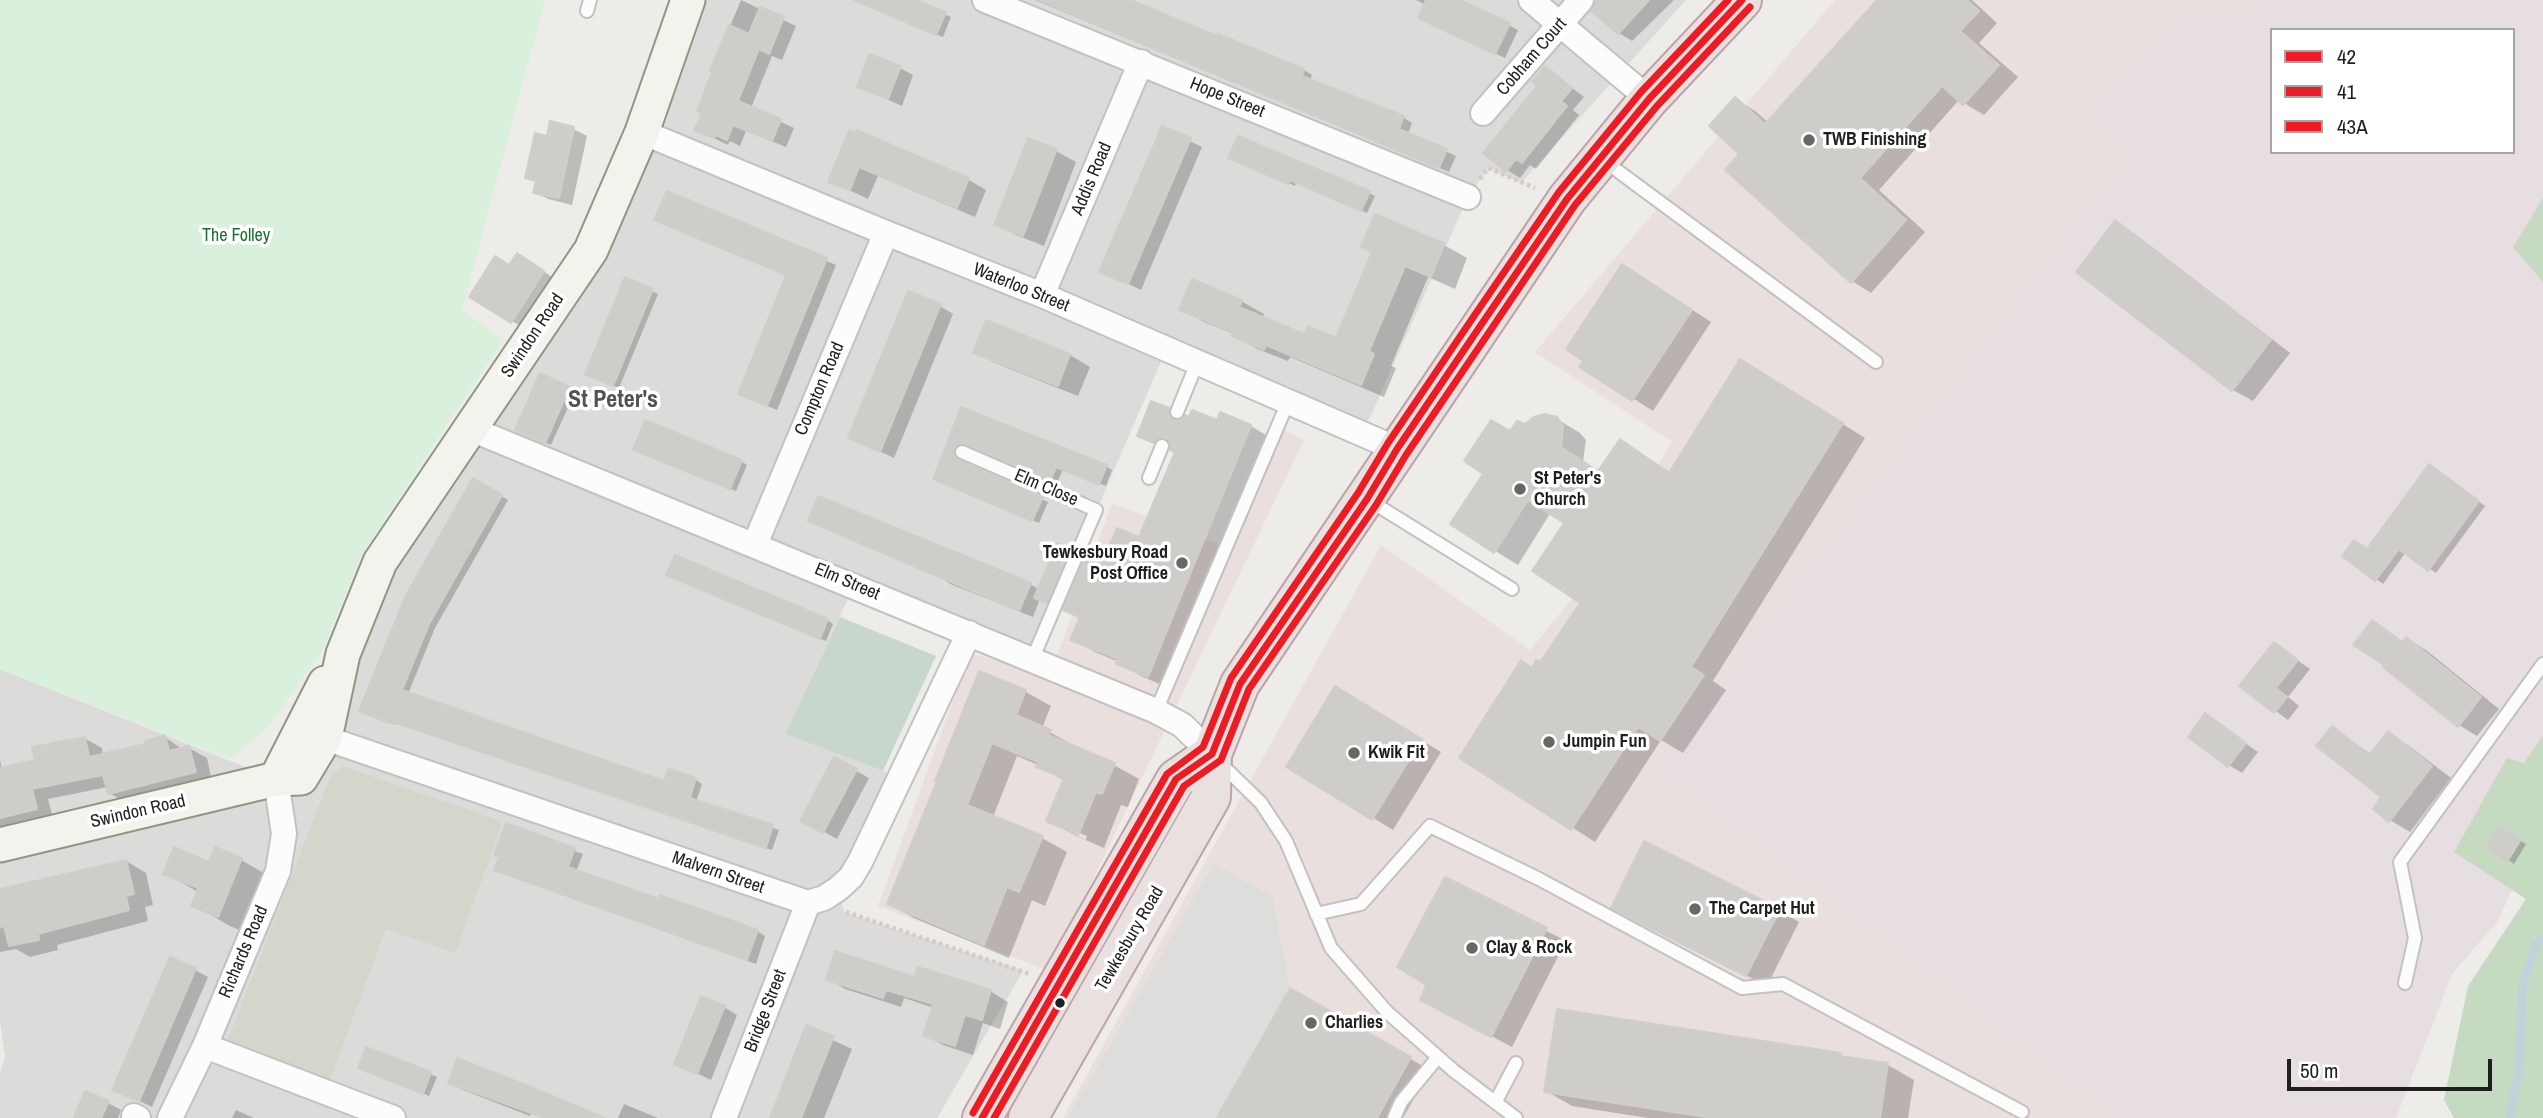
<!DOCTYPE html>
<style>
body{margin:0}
#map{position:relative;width:2543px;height:1118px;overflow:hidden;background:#edece9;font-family:"Archivo Narrow",sans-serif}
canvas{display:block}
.legend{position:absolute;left:2270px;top:28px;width:245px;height:126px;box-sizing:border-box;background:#fff;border:2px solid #a5a5a5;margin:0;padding:9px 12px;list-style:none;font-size:21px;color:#1f1f1f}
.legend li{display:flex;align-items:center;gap:14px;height:35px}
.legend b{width:35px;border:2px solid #a5a5a5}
.scale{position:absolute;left:2287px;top:1059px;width:205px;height:32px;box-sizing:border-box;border:4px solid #1f1f1f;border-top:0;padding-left:9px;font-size:21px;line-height:24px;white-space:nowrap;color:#1f1f1f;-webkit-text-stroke:5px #fff;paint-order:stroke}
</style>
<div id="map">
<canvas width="2543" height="1118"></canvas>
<ul class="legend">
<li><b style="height:9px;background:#ed1c24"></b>42</li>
<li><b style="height:9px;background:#ed1c24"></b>41</li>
<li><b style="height:9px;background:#ed1c24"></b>43A</li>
</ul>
<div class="scale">50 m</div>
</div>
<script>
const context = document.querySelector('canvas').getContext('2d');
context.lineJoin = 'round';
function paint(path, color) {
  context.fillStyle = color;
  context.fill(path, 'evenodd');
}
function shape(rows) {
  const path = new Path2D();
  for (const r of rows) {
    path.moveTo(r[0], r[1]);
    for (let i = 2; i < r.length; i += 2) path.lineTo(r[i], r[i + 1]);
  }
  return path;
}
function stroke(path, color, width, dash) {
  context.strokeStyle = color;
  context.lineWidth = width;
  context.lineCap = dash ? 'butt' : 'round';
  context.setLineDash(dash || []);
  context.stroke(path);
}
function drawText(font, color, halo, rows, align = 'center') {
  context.font = font + ' "Archivo Narrow",sans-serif';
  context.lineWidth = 7;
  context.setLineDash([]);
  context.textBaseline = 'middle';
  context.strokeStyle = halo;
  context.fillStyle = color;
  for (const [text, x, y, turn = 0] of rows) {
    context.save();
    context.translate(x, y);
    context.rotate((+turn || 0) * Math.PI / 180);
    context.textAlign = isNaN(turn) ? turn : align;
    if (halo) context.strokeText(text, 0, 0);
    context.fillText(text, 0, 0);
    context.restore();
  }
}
paint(shape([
 [688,0,1686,0,1521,183,1488,168,1468,197,1363,433,1166,350,1032,660,854,586,785,734,901,778,838,889,844,912,1023,971,937,1118,0,1118,0,1073,5,1056,0,1021,0,669,275,779,380,562,591,250]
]), '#dcdbda');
paint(shape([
 [1835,0,2256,0,2245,14,2228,21,2078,112,2127,158,1657,766,2119,1118,1063,1118,1381,545,1530,650,1577,593,1672,442,1535,352],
 [1272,424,1304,440,1049,971,878,906,970,654,1051,673,1112,503,1221,545]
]), '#e9dfdc');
paint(shape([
 [2256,0,2543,0,2543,825,2497,922,2452,974,2396,1118,2119,1118,1657,766,2127,158,2078,112,2199,7,2228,21,2245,14],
 [2272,30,2513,30,2513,152,2272,152]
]), '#e6dee1');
paint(shape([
 [342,766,503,822,455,953,386,929,330,1080,228,1040,330,777]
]), '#d4d5cb');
paint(shape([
 [2543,198,2543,282,2513,247],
 [2543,735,2543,1118,2454,1118,2444,1100,2468,986,2526,899,2454,852,2507,758,2524,763]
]), '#c6d9c1');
paint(shape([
 [840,617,936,656,883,771,785,734]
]), '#c8d7cb');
paint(shape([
 [0,0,545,0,462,310,503,340,363,552,322,652,265,730,230,759,0,669]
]), '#d9f0dc');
paint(shape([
 [1214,864,1272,896,1290,988,1217,1118,1068,1118]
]), '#dddddc');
paint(shape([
 [741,0,796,26,782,60,772,56,751,108,794,128,786,147,746,131,740,146,730,141,728,145,697,130,714,71,712,70],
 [888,0,911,0,951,17,943,37,889,15],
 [1035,0,1127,0,1218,39,1304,70,1312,75,1310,81,1404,118,1412,123,1408,134,1456,156,1449,172],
 [1416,0,1459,0,1518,30,1505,58,1430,23,1426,5],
 [1605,0,1674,0,1632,41,1619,33],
 [1879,0,1972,0,1997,23,1979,43,2018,77,1984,115,1959,100,1879,190,1925,232,1871,293,1852,281,1742,154,1735,99,1755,111,1769,123],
 [900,68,913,75,902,106,859,87],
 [1546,68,1584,97,1573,110,1579,115,1536,169,1530,165,1520,178,1507,170],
 [1163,128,1202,147,1141,290,1101,271],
 [573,129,587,136,572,205,548,199,535,192,537,183,527,178,548,138],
 [857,132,969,180,986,190,975,217,878,176,868,199,830,181],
 [1056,151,1076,162,1044,246,1016,235,996,224],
 [1236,161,1369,193,1375,196,1367,213,1296,182,1295,186],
 [667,193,836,265,777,410,750,399,788,276],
 [2115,223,2135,234,2290,353,2253,401,2233,390,2078,271],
 [1444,245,1467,258,1455,289,1428,277,1391,366,1396,368,1384,397,1290,357,1288,361,1257,349,1234,334,1204,322,1181,309,1241,301,1264,314,1262,319,1305,336,1337,340,1374,253],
 [530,263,557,280,525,329,471,296,510,267],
 [1642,277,1711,322,1653,411,1582,366],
 [652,291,658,294,619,388,593,377],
 [940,306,953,314,894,458,850,437],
 [987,323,1070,355,1090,367,1078,396,995,363,975,352],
 [1763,374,1865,438,1713,681,1726,690,1683,753,1661,740,1595,842,1461,757,1542,663,1583,603,1566,522,1551,512,1518,565,1452,524,1511,434,1525,426,1557,419,1580,433,1586,440,1583,462,1600,473,1620,441,1671,473],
 [569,388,575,392,551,445,523,433],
 [962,409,1106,466,1112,470,1106,486,1063,469,1057,483,973,447,967,446,960,451,959,458,963,464,1048,502,1039,523,941,482],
 [1168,410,1184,419,1218,423,1221,414,1251,426,1274,440,1171,689,1141,676,1119,662,1095,652,1073,639,1081,619,1065,610,1103,565,1140,539,1176,454,1139,435],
 [641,453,741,461,747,465,736,491],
 [2436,470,2485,506,2436,573,2406,552,2383,584,2344,556,2368,551],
 [473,480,508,500,435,628,408,694,666,783,670,771,696,780,702,784,696,802,779,830,772,850,396,723,396,725,368,714],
 [810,520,1030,584,1040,590,1069,550,1075,553,1053,605,1040,599,1033,617,950,584,938,575],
 [674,578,827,620,833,624,826,641],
 [2372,622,2404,643,2407,639,2426,650,2499,709,2477,736,2459,725],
 [2274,644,2310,669,2288,697,2299,706,2288,720,2242,686],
 [980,673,1026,692,1051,706,1042,728,1075,746,1074,748,1114,765,1139,779,1128,807,1121,805,1104,848,1074,835,1049,821,1065,781,1038,765,1017,756,993,817,1042,838,1067,852,1045,906,1032,900,1009,958,914,918,889,904],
 [1073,830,1087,836,1086,840,1073,834],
 [1356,700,1441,752,1393,830,1288,766],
 [2205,715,2258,752,2242,773,2229,765],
 [2333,728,2372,755,2388,733,2408,745,2451,778,2410,832,2390,820,2384,797],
 [165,737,183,750,189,748,207,758,212,781,127,803,109,793,108,787,48,799,53,818,0,831,0,760,2,770,37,761,84,738,102,748,103,756,148,746],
 [835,759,869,778,837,839,803,820],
 [507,825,583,854,576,872,757,931,765,936,756,964,504,874,501,857],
 [2499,828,2526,844,2514,864,2489,846],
 [216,849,241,860,278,881,256,937,230,926,193,905,198,892,165,873,210,864],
 [126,861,146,873,153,905,145,907,148,921,57,945,58,950,30,957,16,949,0,952,0,890],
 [1446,879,1566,941,1512,1047,1442,1010],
 [1779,910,1799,922,1767,986,1633,918],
 [195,970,208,977,152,1107,115,1089],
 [828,979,916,979,990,991,1008,1002,1000,1029,983,1023,973,1055,943,1045,925,1035,934,1008,904,998,901,1007,845,989],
 [1291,991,1430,1070,1403,1118,1219,1118],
 [724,1007,737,1015,711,1080,676,1063],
 [1559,1011,1840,1055,1848,1059,1888,1065,1914,1080,1908,1118,1648,1118,1572,1106,1546,1091],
 [807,1028,852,1049,824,1118,771,1118],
 [367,1049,437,1077,429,1096,366,1071],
 [450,1082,602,1118,544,1118,531,1113,530,1116,463,1090],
 [108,1103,121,1110,118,1118,76,1118],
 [624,1104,658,1118,618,1118],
 [236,1110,254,1118,232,1118]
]), '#0003');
stroke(shape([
 [2510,1118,2519,1069,2523,984,2536,944,2543,939]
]), '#c0d2dc', 8);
const building = shape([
 [854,0,916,0,946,12,936,35,854,0],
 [1039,0,1131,0,1217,36,1218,34,1304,69,1302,76,1404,116,1399,129,1447,149,1439,168,1039,0],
 [1426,0,1460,0,1510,23,1495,54,1418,18,1426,0],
 [1595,0,1649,0,1618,34,1591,11,1595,0],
 [1877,0,1967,0,1979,11,1960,31,1999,65,1963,105,1942,86,1860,178,1906,220,1851,283,1725,170,1739,154,1709,126,1735,97,1765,124,1877,0],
 [760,7,784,17,769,54,759,49,738,101,781,119,772,141,733,125,727,140,716,135,714,138,694,131,702,113,697,111,712,72,710,71,729,25,749,34,760,7],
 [869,54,901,66,888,99,857,87,869,54],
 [1545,66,1572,88,1561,101,1567,106,1522,163,1516,159,1506,172,1483,153,1537,86,1532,82,1545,66],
 [550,121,574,127,559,198,533,193,536,181,525,178,535,133,547,136,550,121],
 [1162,126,1191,138,1128,284,1099,272,1162,126],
 [849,130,855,133,856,130,969,178,957,208,859,167,850,190,828,182,849,130],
 [1238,136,1370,191,1361,211,1290,180,1288,184,1228,158,1238,136],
 [1028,138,1057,149,1023,236,994,225,1028,138],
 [667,191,827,258,767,406,738,394,786,275,654,220,667,191],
 [1375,214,1445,244,1431,277,1405,266,1369,351,1374,354,1361,385,1266,345,1264,350,1232,336,1233,332,1179,310,1192,279,1242,300,1239,307,1304,334,1308,326,1336,338,1372,252,1361,247,1375,214],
 [2115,220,2271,340,2232,391,2076,272,2115,220],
 [517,253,544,271,511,323,469,297,495,256,509,265,517,253],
 [1622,264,1692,310,1632,401,1579,367,1583,361,1566,349,1622,264],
 [625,277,653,289,613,386,585,374,625,277],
 [908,291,941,304,880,452,848,438,908,291],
 [986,320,1070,354,1058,386,973,353,986,320],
 [1740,359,1843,423,1691,667,1704,675,1660,741,1638,727,1571,830,1459,758,1521,660,1532,668,1536,660,1541,661,1580,603,1532,571,1564,523,1528,500,1494,553,1450,524,1483,474,1464,461,1491,420,1510,431,1517,421,1525,424,1534,417,1545,414,1557,417,1563,426,1561,447,1598,471,1620,439,1669,473,1740,359],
 [540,373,570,387,545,443,515,430,540,373],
 [1151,401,1169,408,1170,417,1174,420,1182,419,1185,415,1189,417,1192,410,1217,420,1220,412,1251,425,1148,677,1116,664,1118,659,1070,640,1080,617,1063,610,1086,555,1102,562,1117,528,1139,537,1175,452,1170,450,1170,444,1166,438,1160,438,1154,443,1137,436,1151,401],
 [961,407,1107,465,1099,485,1056,467,1050,481,965,444,956,445,953,452,958,460,1043,497,1032,521,933,479,961,407],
 [645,420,742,460,730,489,633,450,645,420],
 [2429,464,2479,501,2428,571,2399,549,2375,581,2342,556,2354,540,2367,549,2429,464],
 [473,478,502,495,429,624,402,690,664,781,668,769,696,778,690,798,773,825,766,848,390,721,389,723,359,711,406,595,473,478],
 [818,496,1031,583,1019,611,808,521,818,496],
 [1057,543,1070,549,1047,603,1034,598,1057,543],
 [675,555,828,619,820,639,666,575,675,555],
 [2372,620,2402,642,2406,637,2481,697,2458,727,2383,667,2384,665,2353,645,2372,620],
 [2274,642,2298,660,2276,688,2287,697,2274,713,2239,686,2274,642],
 [979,671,1026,690,1016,715,1051,730,1048,735,1115,763,1102,794,1096,792,1078,835,1046,821,1064,778,1036,767,1038,762,992,743,967,805,1043,836,1019,892,1007,887,984,945,887,904,937,781,935,781,979,671],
 [1335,686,1422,739,1372,820,1286,767,1335,686],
 [2205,713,2246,743,2228,767,2188,737,2205,713],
 [2332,726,2369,755,2388,731,2432,766,2389,822,2373,809,2381,797,2316,746,2332,726],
 [165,735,169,751,189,746,196,772,108,794,103,775,32,789,37,809,0,818,0,768,35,760,32,747,85,737,89,757,145,744,145,741,165,735],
 [834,757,857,769,823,833,800,821,834,757],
 [506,823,575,848,568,867,659,899,660,895,758,930,747,960,494,870,499,857,494,855,506,823],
 [2498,826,2521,839,2507,862,2487,846,2498,826],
 [1644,841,1780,909,1746,976,1611,908,1644,841],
 [174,847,209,862,215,847,242,858,218,917,191,906,198,888,163,874,174,847],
 [126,860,134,894,126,896,129,910,38,934,39,940,9,946,4,926,0,927,0,889,126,860],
 [1445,877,1547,928,1491,1037,1420,1000,1426,985,1397,967,1445,877],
 [835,951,915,977,918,967,991,990,982,1020,965,1015,955,1046,923,1036,933,1004,886,990,883,998,826,980,835,951],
 [170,957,196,968,139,1101,112,1090,170,957],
 [1290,988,1411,1057,1377,1118,1217,1118,1290,988],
 [701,996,725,1006,697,1074,674,1064,701,996],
 [1557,1009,1841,1053,1840,1056,1888,1063,1880,1118,1712,1118,1544,1092,1557,1009],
 [806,1025,834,1036,801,1118,770,1118,806,1025],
 [366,1047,431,1072,423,1094,358,1068,366,1047],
 [457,1058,531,1087,605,1118,545,1118,448,1083,457,1058],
 [85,1091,109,1101,101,1118,74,1118,85,1091]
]);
paint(building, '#cecdca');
stroke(building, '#d0ceca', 2);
const lane = shape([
 [587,11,590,0],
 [1603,160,1876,362],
 [1177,412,1197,363],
 [962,452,1096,510,1032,660],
 [1149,478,1162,446],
 [1367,499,1512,589],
 [1156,711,1288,402],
 [1219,762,1261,803,1286,841,1331,948,1387,1012,1454,1071,1516,1118],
 [1316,914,1361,904,1430,826,1539,879,1742,988,1783,984,2022,1112],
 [2405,983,2415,938,2400,862,2543,664],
 [1496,1101,1516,1063],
 [1394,1118,1401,1102,1438,1057]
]);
const street = shape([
 [985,0,1468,197],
 [1531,0,1649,99],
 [1483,113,1581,0],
 [642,132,886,233,1042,295,1397,449],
 [1042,295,1141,62],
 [471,429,1156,711,1182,725,1212,754],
 [755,544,886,233],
 [325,738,808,903,824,898,838,889,851,877,860,862,969,633],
 [205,1046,393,1118],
 [134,1116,138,1118],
 [170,1118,205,1046,278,871,284,834,276,779],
 [724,1118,808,903]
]);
const secondary = shape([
 [276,779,325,683],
 [0,845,276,779,301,778,325,738,343,654,380,562,591,250,642,132,688,0]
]);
const highway = shape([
 [982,1118,1176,779,1212,754],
 [1028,1118,1211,797,1212,754,1240,684,1567,199,1649,99,1742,0]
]);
stroke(lane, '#c3c2c1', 16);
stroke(street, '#c3c2c1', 28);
stroke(secondary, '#919583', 37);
stroke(highway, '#bea3a8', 42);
stroke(shape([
 [1480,179,1488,168,1535,188],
 [846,912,1030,974]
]), '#d5cbc8', 4.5, [3.5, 3.5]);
stroke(lane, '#fcfcfc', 12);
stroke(street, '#fcfcfc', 24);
stroke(secondary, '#f1f3ec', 33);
stroke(highway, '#e9e1e0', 38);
stroke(shape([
 [982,1118,1176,779,1212,754,1240,684,1367,499,1397,449,1483,322,1567,199,1649,99,1742,0]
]), '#ed1c24', 7);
stroke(shape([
 [994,1118,1184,786,1221,760,1249,689,1376,505,1406,455,1492,328,1575,205,1657,106,1750,7]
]), '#ed1c24', 7);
stroke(shape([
 [973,1113,1167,774,1203,747,1231,678,1358,493,1388,443,1474,316,1559,192,1641,92,1728,0]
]), '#ed1c24', 7);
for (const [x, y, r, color] of [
 [1809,140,7,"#676766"],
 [1520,489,7,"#676766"],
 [1182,563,7,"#676766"],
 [1549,742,7,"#676766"],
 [1354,753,7,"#676766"],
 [1695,909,7,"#676766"],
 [1472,948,7,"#676766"],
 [1060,1003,6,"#1f1f1f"],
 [1311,1023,7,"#676766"]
]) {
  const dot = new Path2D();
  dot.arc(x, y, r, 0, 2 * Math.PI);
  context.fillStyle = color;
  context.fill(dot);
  stroke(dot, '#fff', 2.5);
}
drawText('18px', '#1f1f1f', '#fff', [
 ["Cobham Court",1532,57,-49],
 ["Hope Street",1227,98,22],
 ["Addis Road",1092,179,-67],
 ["Waterloo Street",1021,288,22],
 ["Swindon Road",533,336,-56],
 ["Compton Road",820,389,-67],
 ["Elm Close",1046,488,23],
 ["Elm Street",847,582,23],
 ["Swindon Road",138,812,-13],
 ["Malvern Street",718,873,19],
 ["Tewkesbury Road",1130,939,-60],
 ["Richards Road",244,952,-67],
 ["Bridge Street",766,1011,-69]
]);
drawText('bold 18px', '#1f1f1f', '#fff', [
 ["TWB Finishing",1823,140],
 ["St Peter's",1534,479],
 ["Church",1534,500],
 ["Tewkesbury Road",1168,553,"right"],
 ["Post Office",1168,574,"right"],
 ["Jumpin Fun",1563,742],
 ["Kwik Fit",1368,753],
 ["The Carpet Hut",1709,909],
 ["Clay & Rock",1486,948],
 ["Charlies",1325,1023]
], 'left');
drawText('18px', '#19712d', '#fff', [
 ["The Folley",236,236]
]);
drawText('bold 24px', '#525252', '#fff', [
 ["St Peter's",613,401]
]);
</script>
